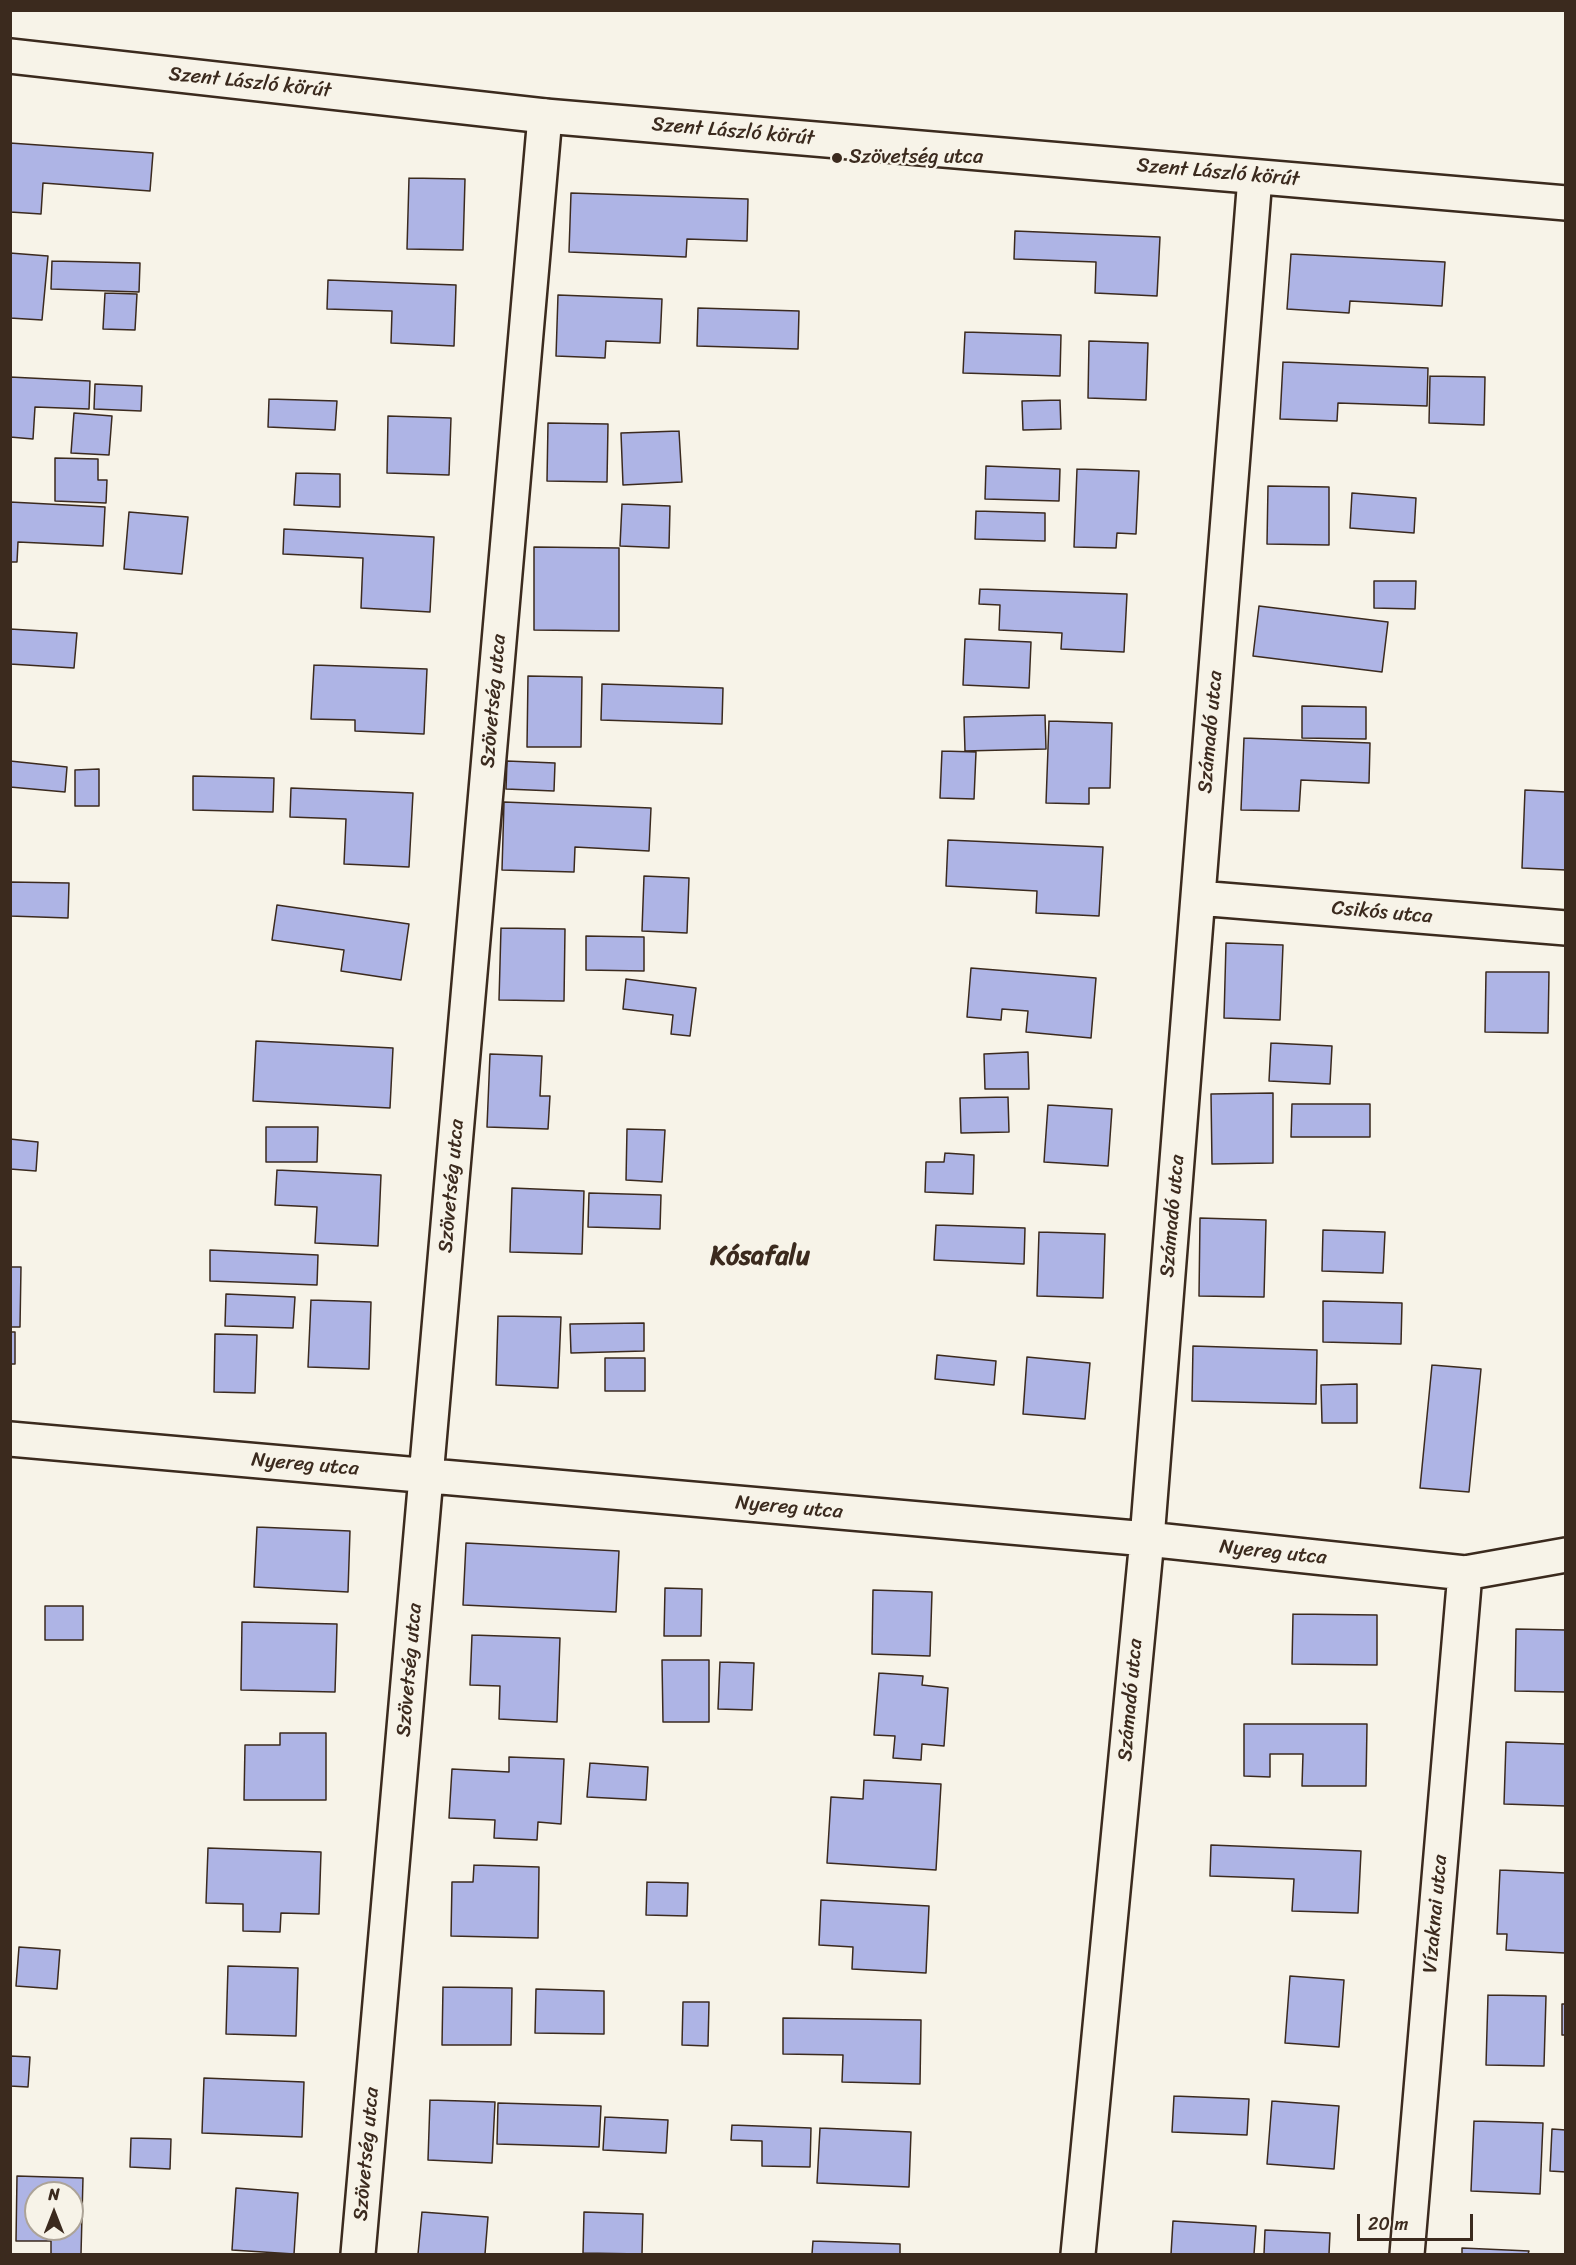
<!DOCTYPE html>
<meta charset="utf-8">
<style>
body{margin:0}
#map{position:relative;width:1576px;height:2265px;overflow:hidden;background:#f7f3e8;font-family:Sriracha,sans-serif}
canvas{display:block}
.frame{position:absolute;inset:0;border:12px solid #3b2a1e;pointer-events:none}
.north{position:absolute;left:24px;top:2181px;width:60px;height:60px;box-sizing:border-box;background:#f7f3e8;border:2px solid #aca397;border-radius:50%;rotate:0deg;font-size:16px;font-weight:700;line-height:24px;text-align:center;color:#3b2a1e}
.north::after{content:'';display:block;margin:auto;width:21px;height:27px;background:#3b2a1e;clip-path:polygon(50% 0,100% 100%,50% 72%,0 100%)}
.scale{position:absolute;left:1357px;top:2214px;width:116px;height:27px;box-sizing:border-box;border:3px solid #3b2a1e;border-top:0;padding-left:8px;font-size:18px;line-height:21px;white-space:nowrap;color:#3b2a1e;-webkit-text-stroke:4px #f7f3e8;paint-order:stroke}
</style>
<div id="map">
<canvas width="1576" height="2265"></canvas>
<div class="frame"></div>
<div class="north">N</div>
<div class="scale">20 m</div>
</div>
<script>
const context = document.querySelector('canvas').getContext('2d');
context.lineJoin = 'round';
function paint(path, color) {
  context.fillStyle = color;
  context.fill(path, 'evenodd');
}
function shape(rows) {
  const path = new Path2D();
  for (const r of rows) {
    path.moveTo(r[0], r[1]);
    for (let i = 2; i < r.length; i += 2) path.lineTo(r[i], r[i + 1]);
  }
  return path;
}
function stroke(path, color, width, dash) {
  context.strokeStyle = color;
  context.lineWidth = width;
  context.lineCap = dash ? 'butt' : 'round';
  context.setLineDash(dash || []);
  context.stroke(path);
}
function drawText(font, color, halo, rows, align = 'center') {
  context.font = font + ' Sriracha,sans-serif';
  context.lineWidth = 5;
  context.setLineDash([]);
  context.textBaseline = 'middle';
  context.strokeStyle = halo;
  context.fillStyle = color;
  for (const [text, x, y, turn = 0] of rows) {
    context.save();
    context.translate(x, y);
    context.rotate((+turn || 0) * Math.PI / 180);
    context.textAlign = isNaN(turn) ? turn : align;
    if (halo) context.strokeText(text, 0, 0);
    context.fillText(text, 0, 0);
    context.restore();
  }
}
const building = shape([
 [10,143,153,153,150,191,43,183,41,214,10,212,10,143],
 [409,178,465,179,463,250,407,249,409,178],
 [571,193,748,199,747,241,687,239,686,257,569,252,571,193],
 [1015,231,1160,237,1157,296,1095,293,1096,262,1014,259,1015,231],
 [10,253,48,256,42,320,10,318,10,253],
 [1291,254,1445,262,1442,306,1350,301,1349,313,1287,309,1291,254],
 [52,261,140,263,139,292,51,289,52,261],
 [328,280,456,285,454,346,391,343,392,311,327,309,328,280],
 [105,293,137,294,135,330,103,329,105,293],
 [558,295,662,299,660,343,606,341,605,358,556,356,558,295],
 [698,308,799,311,798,349,697,346,698,308],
 [965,332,1061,335,1060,376,963,373,965,332],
 [1089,341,1148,343,1146,400,1088,398,1089,341],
 [1283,362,1428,368,1427,406,1338,403,1337,421,1280,419,1283,362],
 [1430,376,1485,377,1484,425,1429,423,1430,376],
 [10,377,90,381,89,409,35,407,33,439,10,437,10,377],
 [95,384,142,386,141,411,94,409,95,384],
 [269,399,337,401,335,430,268,427,269,399],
 [1060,400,1061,429,1023,430,1022,401,1060,400],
 [74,413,112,416,109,455,71,453,74,413],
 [388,416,451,418,449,475,387,473,388,416],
 [548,423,608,424,607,482,547,481,548,423],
 [679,431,682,482,623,485,621,433,679,431],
 [55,458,98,459,98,480,107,480,106,503,55,501,55,458],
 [986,466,1060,469,1059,501,985,499,986,466],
 [1077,469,1139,471,1136,534,1117,533,1116,548,1074,547,1077,469],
 [296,473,340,474,340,507,294,505,296,473],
 [1268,486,1329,487,1329,545,1267,544,1268,486],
 [1352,493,1416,498,1414,533,1350,528,1352,493],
 [10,502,105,507,103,546,18,542,17,562,10,562,10,502],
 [622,504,670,506,669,548,620,546,622,504],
 [976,511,1045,513,1045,541,975,539,976,511],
 [129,512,188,517,182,574,124,569,129,512],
 [284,529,434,537,430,612,361,608,363,558,283,554,284,529],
 [534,547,619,548,619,631,534,630,534,547],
 [1374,581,1416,581,1415,609,1374,608,1374,581],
 [980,589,1127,594,1124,652,1061,649,1062,633,999,630,1000,605,979,604,980,589],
 [1259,606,1388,622,1382,672,1253,656,1259,606],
 [10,629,77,633,74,668,10,664,10,629],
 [965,639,1031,642,1029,688,963,685,965,639],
 [314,665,427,669,424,734,355,731,355,720,311,719,314,665],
 [528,676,582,677,581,747,527,747,528,676],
 [602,684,723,688,722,724,601,720,602,684],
 [1302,706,1366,707,1366,739,1302,738,1302,706],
 [1045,715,1046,749,965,751,964,717,1045,715],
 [1049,721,1112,723,1110,788,1089,788,1089,804,1046,803,1049,721],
 [1244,738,1370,743,1369,783,1301,780,1299,811,1241,810,1244,738],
 [942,751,976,752,974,799,940,798,942,751],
 [10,761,67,767,65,792,10,787,10,761],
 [507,761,555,763,554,791,506,789,507,761],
 [99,769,99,806,75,806,75,770,99,769],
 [193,776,274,778,273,812,193,810,193,776],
 [291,788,413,793,409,867,344,864,346,819,290,817,291,788],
 [1525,790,1566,792,1566,870,1522,868,1525,790],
 [504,802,651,808,649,851,575,847,574,872,502,870,504,802],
 [948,840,1103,847,1099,916,1036,913,1037,891,946,886,948,840],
 [644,876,689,878,687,933,642,931,644,876],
 [10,882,69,883,68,918,10,916,10,882],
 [277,905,409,924,401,980,341,971,344,950,272,940,277,905],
 [501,928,565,929,564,1001,499,1000,501,928],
 [586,936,644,937,644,971,586,970,586,936],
 [1226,943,1283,945,1280,1020,1224,1018,1226,943],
 [971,968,1096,978,1091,1038,1026,1032,1028,1011,1002,1009,1001,1020,967,1017,971,968],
 [1486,972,1549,972,1548,1033,1485,1032,1486,972],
 [626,979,696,988,690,1036,671,1034,673,1015,623,1009,626,979],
 [256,1041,393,1048,390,1108,253,1101,256,1041],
 [1271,1043,1332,1046,1330,1084,1269,1081,1271,1043],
 [1028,1052,1029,1089,985,1089,984,1054,1028,1052],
 [490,1054,542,1056,540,1096,550,1096,548,1129,487,1127,490,1054],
 [1273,1093,1273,1163,1212,1164,1211,1094,1273,1093],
 [1008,1097,1009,1132,961,1133,960,1098,1008,1097],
 [1292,1104,1370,1104,1370,1137,1291,1137,1292,1104],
 [1048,1105,1112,1109,1108,1166,1044,1162,1048,1105],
 [266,1127,318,1127,317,1162,266,1162,266,1127],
 [627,1129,665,1130,662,1182,626,1180,627,1129],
 [10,1139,38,1142,36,1171,10,1169,10,1139],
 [945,1153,974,1155,973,1194,925,1192,926,1162,944,1162,945,1153],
 [277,1170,381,1175,378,1246,315,1243,317,1207,275,1205,277,1170],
 [512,1188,584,1191,582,1254,510,1252,512,1188],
 [589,1193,661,1195,660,1229,588,1227,589,1193],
 [1200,1218,1266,1220,1264,1297,1199,1296,1200,1218],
 [936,1225,1025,1228,1024,1264,934,1260,936,1225],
 [1323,1230,1385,1232,1383,1273,1322,1271,1323,1230],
 [1039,1232,1105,1234,1103,1298,1037,1296,1039,1232],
 [210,1250,318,1255,317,1285,210,1281,210,1250],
 [10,1267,21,1267,20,1327,10,1327,10,1267],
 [226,1294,295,1297,293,1328,225,1326,226,1294],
 [311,1300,371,1302,369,1369,308,1367,311,1300],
 [1323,1301,1402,1303,1401,1344,1323,1342,1323,1301],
 [498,1316,561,1317,558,1388,496,1385,498,1316],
 [644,1323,644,1351,571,1353,570,1324,644,1323],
 [10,1332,15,1332,15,1364,10,1364,10,1332],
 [215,1334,257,1335,255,1393,214,1392,215,1334],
 [1193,1346,1317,1350,1316,1404,1192,1401,1193,1346],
 [937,1355,996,1361,994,1385,935,1379,937,1355],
 [1027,1357,1090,1363,1085,1419,1023,1414,1027,1357],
 [605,1358,645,1358,645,1391,605,1391,605,1358],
 [1432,1365,1481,1369,1469,1492,1420,1488,1432,1365],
 [1357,1384,1357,1423,1322,1423,1321,1385,1357,1384],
 [257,1527,350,1531,348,1592,254,1587,257,1527],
 [466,1543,619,1551,616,1612,463,1605,466,1543],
 [665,1588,702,1589,701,1636,664,1636,665,1588],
 [873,1590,932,1592,930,1656,872,1654,873,1590],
 [45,1606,83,1606,83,1640,45,1640,45,1606],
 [1293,1614,1377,1615,1377,1665,1292,1664,1293,1614],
 [242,1622,337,1624,335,1692,241,1690,242,1622],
 [1516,1629,1566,1630,1566,1692,1515,1691,1516,1629],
 [472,1635,560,1638,557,1722,499,1719,500,1686,470,1685,472,1635],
 [662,1660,709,1660,709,1722,663,1722,662,1660],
 [720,1662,754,1663,752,1710,718,1709,720,1662],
 [879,1673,923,1676,922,1685,948,1688,944,1746,922,1744,921,1760,893,1758,895,1736,874,1735,879,1673],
 [1244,1724,1367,1724,1366,1786,1302,1786,1303,1754,1270,1754,1270,1777,1244,1776,1244,1724],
 [280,1733,326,1733,326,1800,244,1800,245,1745,280,1745,280,1733],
 [1506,1742,1566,1744,1566,1806,1504,1804,1506,1742],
 [509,1757,564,1759,561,1824,538,1822,537,1840,494,1838,495,1820,449,1818,452,1769,509,1772,509,1757],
 [590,1763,648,1767,646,1800,587,1797,590,1763],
 [864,1780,941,1784,936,1870,827,1863,831,1797,863,1799,864,1780],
 [1211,1845,1361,1851,1358,1913,1292,1911,1294,1879,1210,1876,1211,1845],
 [208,1848,321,1852,319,1914,281,1913,280,1932,243,1931,243,1904,206,1903,208,1848],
 [474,1865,539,1867,538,1938,451,1936,452,1882,473,1882,474,1865],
 [1500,1870,1566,1873,1565,1953,1506,1950,1507,1934,1497,1934,1500,1870],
 [647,1882,688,1883,687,1916,646,1915,647,1882],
 [821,1900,929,1906,926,1973,852,1969,853,1947,819,1945,821,1900],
 [19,1947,60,1950,57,1989,16,1986,19,1947],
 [228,1966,298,1968,296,2036,226,2034,228,1966],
 [1290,1976,1344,1980,1339,2047,1285,2043,1290,1976],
 [443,1987,512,1988,511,2045,442,2045,443,1987],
 [536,1989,604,1991,604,2034,535,2033,536,1989],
 [1488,1995,1546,1996,1544,2066,1486,2065,1488,1995],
 [683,2002,709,2002,708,2046,682,2045,683,2002],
 [1562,2004,1566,2004,1566,2035,1562,2035,1562,2004],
 [783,2018,921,2020,920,2084,842,2082,843,2055,783,2054,783,2018],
 [10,2056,30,2057,28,2087,10,2086,10,2056],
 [204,2078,304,2082,302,2137,202,2133,204,2078],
 [1174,2096,1249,2099,1247,2135,1172,2132,1174,2096],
 [430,2100,495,2102,492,2163,428,2160,430,2100],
 [1272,2101,1339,2106,1334,2169,1267,2164,1272,2101],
 [498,2103,601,2106,599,2147,497,2144,498,2103],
 [605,2117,668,2120,666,2153,603,2150,605,2117],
 [1474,2121,1543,2123,1540,2194,1471,2191,1474,2121],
 [732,2125,811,2128,810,2167,762,2166,762,2141,731,2140,732,2125],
 [820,2128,911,2132,909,2187,817,2183,820,2128],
 [1552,2129,1566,2130,1566,2172,1550,2171,1552,2129],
 [131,2138,171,2139,170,2169,130,2167,131,2138],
 [17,2176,83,2178,81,2254,51,2254,51,2241,16,2241,17,2176],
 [36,2193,72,2193,72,2229,36,2229,36,2193],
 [236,2188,298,2193,294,2254,232,2250,236,2188],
 [422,2212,488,2217,485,2254,418,2254,422,2212],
 [584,2212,643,2214,642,2254,583,2253,584,2212],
 [1173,2221,1256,2226,1254,2254,1171,2254,1173,2221],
 [1265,2230,1330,2233,1329,2254,1264,2254,1265,2230],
 [813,2241,900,2244,900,2254,812,2254,813,2241],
 [1462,2248,1529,2251,1528,2254,1462,2254,1462,2248]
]);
paint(building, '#aeb4e5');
stroke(building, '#3b2a1e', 1.5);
const street = shape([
 [1198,898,1566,928],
 [10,1439,1147,1539,1465,1573,1566,1555],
 [358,2254,545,116],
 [1078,2254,1147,1539,1255,177],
 [1407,2254,1465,1573]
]);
const secondary = shape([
 [10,56,545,116,1566,203]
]);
stroke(street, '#3b2a1e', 38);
stroke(secondary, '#3b2a1e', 38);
stroke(street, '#f7f3e8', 33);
stroke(secondary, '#f7f3e8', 33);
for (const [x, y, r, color] of [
 [837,158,6,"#3b2a1e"]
]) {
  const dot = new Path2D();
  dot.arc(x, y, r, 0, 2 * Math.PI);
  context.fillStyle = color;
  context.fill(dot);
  stroke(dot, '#f7f3e8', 2);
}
drawText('20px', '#3b2a1e', '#f7f3e8', [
 ["Szent László körút",250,83,6],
 ["Szent László körút",733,132,5],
 ["Szent László körút",1218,173,5],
 ["Szövetség utca",494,701,-85],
 ["Számadó utca",1211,732,-85],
 ["Csikós utca",1382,913,5],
 ["Szövetség utca",452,1186,-85],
 ["Számadó utca",1173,1216,-85],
 ["Nyereg utca",305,1465,5],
 ["Nyereg utca",789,1508,5],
 ["Nyereg utca",1273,1553,6],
 ["Szövetség utca",410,1670,-85],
 ["Számadó utca",1131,1700,-85],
 ["Vízaknai utca",1436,1914,-85],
 ["Szövetség utca",367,2154,-85]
]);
drawText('20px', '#3b2a1e', '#f7f3e8', [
 ["Szövetség utca",849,158]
], 'left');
drawText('bold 26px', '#3b2a1e', '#f7f3e8', [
 ["Kósafalu",760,1257]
]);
</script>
